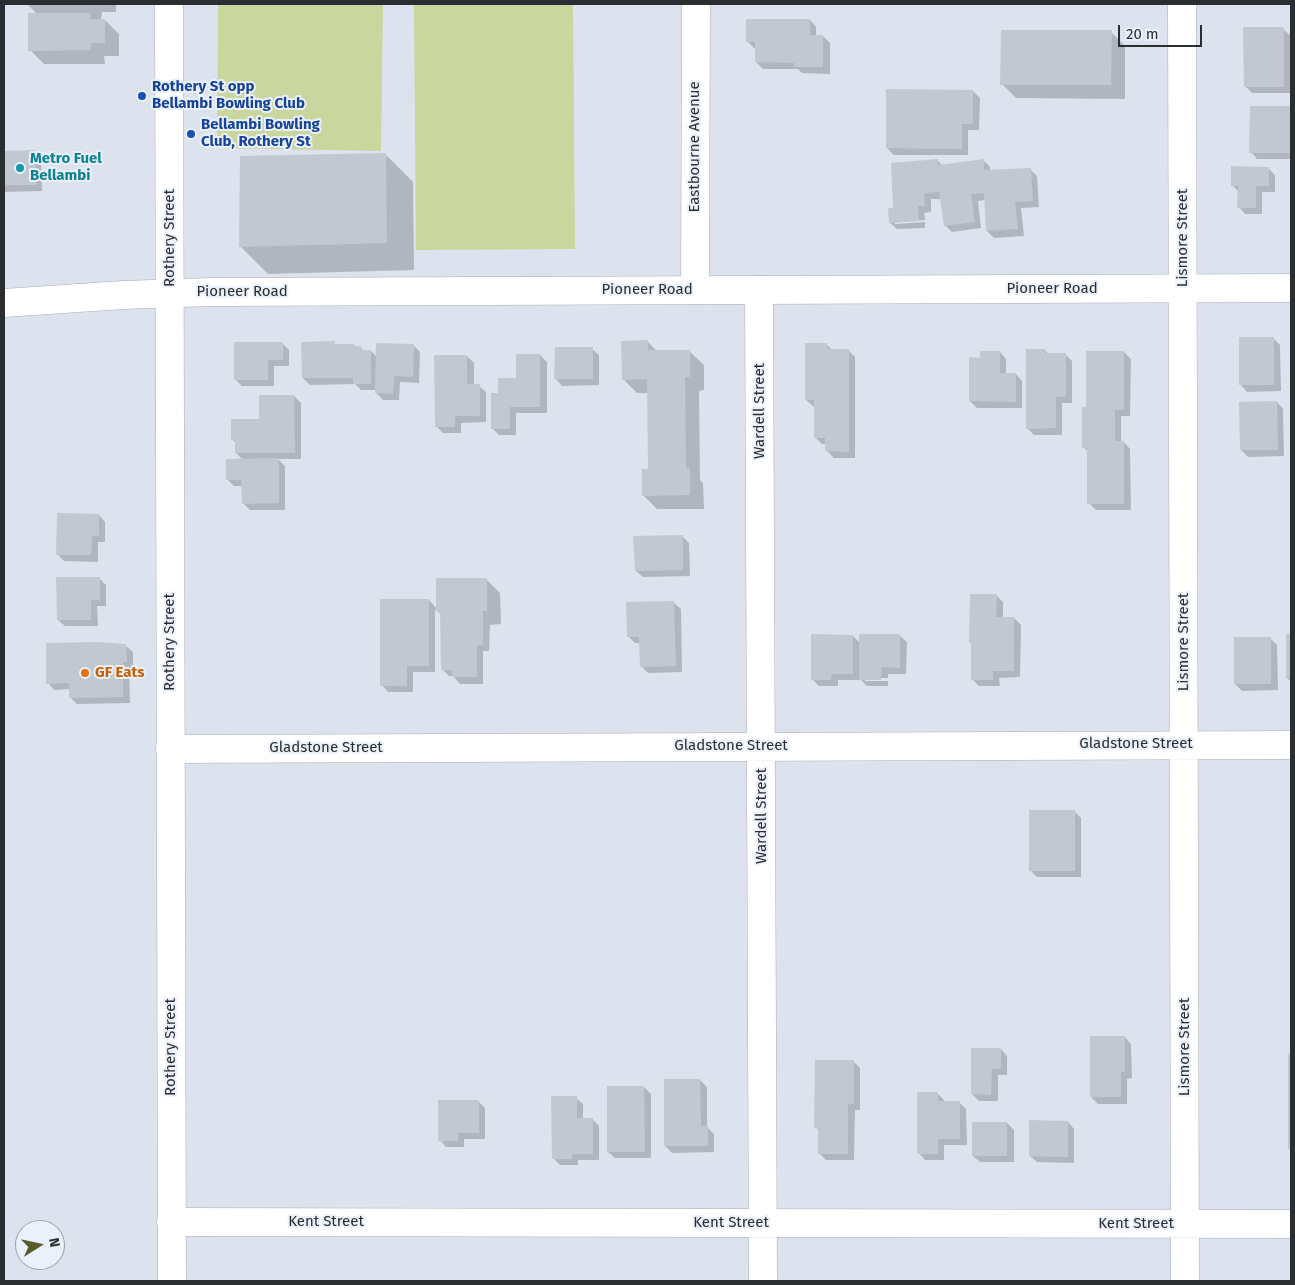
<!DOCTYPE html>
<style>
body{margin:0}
#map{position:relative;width:1295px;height:1285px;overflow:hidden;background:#dde3ee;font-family:"Fira Sans",sans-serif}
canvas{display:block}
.frame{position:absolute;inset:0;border:5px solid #2b2e31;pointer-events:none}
.north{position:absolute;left:15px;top:1220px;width:50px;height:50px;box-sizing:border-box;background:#eaf1fb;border:1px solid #9ea3aa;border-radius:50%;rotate:80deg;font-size:14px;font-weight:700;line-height:20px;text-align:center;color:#2b2e31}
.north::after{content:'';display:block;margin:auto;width:18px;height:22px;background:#5a5b28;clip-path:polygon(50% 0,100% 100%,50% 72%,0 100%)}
.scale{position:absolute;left:1118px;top:25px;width:84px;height:22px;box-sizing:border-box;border:2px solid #2b2e31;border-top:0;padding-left:6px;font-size:15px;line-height:18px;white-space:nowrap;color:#2b2e31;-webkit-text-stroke:4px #eaf1fb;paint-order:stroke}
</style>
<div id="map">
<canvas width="1295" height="1285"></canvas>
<div class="frame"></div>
<div class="north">N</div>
<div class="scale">20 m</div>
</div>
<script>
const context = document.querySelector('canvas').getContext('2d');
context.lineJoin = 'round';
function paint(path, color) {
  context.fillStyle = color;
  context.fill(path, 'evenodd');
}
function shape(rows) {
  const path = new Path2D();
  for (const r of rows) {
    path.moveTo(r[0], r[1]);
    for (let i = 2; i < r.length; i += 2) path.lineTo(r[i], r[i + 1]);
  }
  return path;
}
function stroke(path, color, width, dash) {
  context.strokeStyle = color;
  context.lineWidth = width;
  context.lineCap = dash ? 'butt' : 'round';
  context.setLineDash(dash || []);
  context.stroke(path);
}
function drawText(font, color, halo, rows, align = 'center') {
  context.font = font + ' "Fira Sans",sans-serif';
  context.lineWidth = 4;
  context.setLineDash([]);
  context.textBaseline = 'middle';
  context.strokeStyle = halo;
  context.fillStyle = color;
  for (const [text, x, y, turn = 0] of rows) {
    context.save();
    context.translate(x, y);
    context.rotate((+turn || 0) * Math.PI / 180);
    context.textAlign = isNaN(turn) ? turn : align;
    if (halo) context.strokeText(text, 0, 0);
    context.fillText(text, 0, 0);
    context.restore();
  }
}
paint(shape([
 [218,4,383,4,381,151,217,148],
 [414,4,573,4,575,249,416,250]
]), '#c9d69d');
paint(shape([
 [27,4,116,4,116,12,102,12,101,20,105,20,119,34,119,56,104,56,105,64,44,64,30,50,38,15],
 [810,20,816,27,816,36,823,36,830,43,830,74,802,73,798,69,763,69,756,62,756,48,754,48,747,41],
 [1283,29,1290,35,1290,93,1252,93,1245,86],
 [1111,32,1125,46,1125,99,1016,98,1002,84],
 [973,91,980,98,979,130,968,130,968,155,894,155,887,148],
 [1251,107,1291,107,1291,159,1257,159,1251,152],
 [4,152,35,152,41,158,42,191,4,192],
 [385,154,413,182,414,270,268,274,240,246],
 [937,160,943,166,983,160,990,167,990,171,1031,170,1037,176,1039,207,1021,208,1024,236,994,238,987,231,986,200,978,201,981,228,952,232,945,225,941,199,931,199,931,212,924,213,925,220,895,222,895,224,925,222,925,228,897,229,890,223,894,209],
 [1268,168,1275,175,1275,192,1262,192,1262,214,1245,214,1239,207,1239,192,1232,185],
 [1273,338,1280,345,1281,391,1247,392,1241,385],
 [648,342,657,351,689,351,704,365,704,390,699,391,700,480,703,483,704,509,657,509,643,495,649,470,648,393,637,393,623,379],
 [282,343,289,350,289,366,274,366,274,386,242,386,235,379],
 [334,343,336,345,354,345,356,347,360,347,364,351,371,351,377,357,413,345,420,352,419,383,400,382,399,400,383,400,376,393,376,390,361,390,355,384,310,385,303,378],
 [826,344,832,350,848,350,855,357,855,458,834,458,827,451,827,444,822,444,815,437,815,407,813,406,806,400],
 [592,349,599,355,599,385,562,386,556,379],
 [1045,350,1048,354,1065,354,1072,361,1072,403,1062,403,1062,435,1034,435,1027,428],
 [1000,352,1006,359,1006,374,1016,374,1022,381,1022,408,977,408,970,401,981,359],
 [1124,352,1131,359,1130,416,1121,416,1121,442,1124,442,1130,449,1131,510,1096,510,1089,503,1088,452,1084,447,1088,408],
 [540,355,547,362,547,413,516,413,516,435,499,435,492,428,499,394,518,379],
 [467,356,474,363,474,386,479,386,486,392,486,422,461,423,461,433,443,433,436,426],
 [294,396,301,403,301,459,278,459,285,466,285,510,250,510,243,503,243,486,234,486,228,480,243,460,236,453,236,443,232,439],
 [1277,402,1283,409,1284,456,1248,457,1241,450],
 [99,515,105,522,105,542,98,542,98,562,64,561,58,555],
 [682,536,689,543,690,576,643,577,636,571],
 [99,578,106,585,106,606,97,606,98,626,65,626,58,620],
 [486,579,500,593,501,624,490,625,489,651,483,651,483,684,460,684,453,676,449,676,442,669,442,615,435,609,435,672,413,672,413,692,388,692,382,685,429,600,437,609],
 [996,595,1003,602,1003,618,1014,618,1021,625,1020,677,999,678,1000,686,979,686,972,679,972,644],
 [674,603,681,609,682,672,648,673,641,666,640,643,635,643,628,636],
 [1287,635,1291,635,1291,682,1287,678],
 [853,636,860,643,900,636,907,642,906,674,888,674,888,686,867,686,861,680,838,680,838,686,819,686,812,679],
 [865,678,888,678,888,681,865,681],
 [1270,638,1277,645,1278,690,1242,691,1235,684],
 [126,646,133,652,133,668,129,669,130,703,77,704,70,697,70,689,54,690,48,683],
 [1074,811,1081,818,1081,877,1037,877,1030,870],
 [1125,1037,1131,1044,1132,1078,1127,1079,1127,1104,1098,1104,1091,1097],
 [1001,1049,1007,1056,1007,1075,998,1075,998,1101,979,1101,972,1094],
 [1289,1055,1291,1055,1291,1151,1289,1148],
 [853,1061,860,1068,860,1110,855,1110,854,1160,826,1160,819,1153,819,1131,816,1127],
 [700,1080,707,1087,707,1127,714,1134,714,1152,672,1153,665,1146],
 [644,1087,651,1094,651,1158,615,1158,608,1152],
 [937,1093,944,1100,944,1102,959,1102,966,1109,967,1145,944,1145,944,1160,925,1160,919,1153],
 [576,1098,583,1104,583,1119,592,1119,599,1126,599,1160,578,1160,578,1165,560,1165,553,1158],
 [478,1101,485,1108,485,1139,464,1139,464,1147,446,1147,440,1140],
 [1068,1122,1074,1129,1074,1163,1037,1162,1030,1156],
 [1007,1123,1014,1130,1014,1162,980,1162,973,1156]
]), '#0003');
paint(shape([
 [28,13,90,13,90,19,105,19,105,43,91,43,91,50,28,51],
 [746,19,810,19,810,35,823,35,823,67,794,67,794,63,755,62,755,42,746,42],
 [1243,27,1284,27,1284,87,1244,87],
 [1001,30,1112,30,1111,85,1000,85],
 [886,89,973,90,973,124,962,124,962,149,886,148],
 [1250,106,1291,106,1291,153,1249,153],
 [35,150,36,185,4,185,4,151],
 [386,153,387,243,239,247,240,156],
 [938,159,938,165,984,159,984,170,1031,168,1033,201,1015,202,1018,229,986,231,984,193,971,194,975,222,944,226,939,192,924,193,925,206,918,206,919,221,889,223,888,208,893,208,891,163],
 [1231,166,1269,167,1269,186,1256,186,1256,208,1237,208,1238,186,1231,186],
 [1239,337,1274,337,1274,385,1239,385],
 [648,340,648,350,690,350,690,377,685,377,686,468,690,468,690,495,642,496,642,469,648,469,647,379,622,380,621,341],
 [335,341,335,344,354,344,354,346,361,346,361,350,371,350,371,384,353,384,353,378,302,378,301,342],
 [234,342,283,342,283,360,268,360,268,380,234,380],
 [376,343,414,344,413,377,394,376,393,394,375,393],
 [805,343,827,343,827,349,849,349,849,452,825,451,825,438,814,438,814,400,805,400],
 [555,347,593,347,593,379,554,379],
 [1026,349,1045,349,1045,353,1066,353,1066,396,1056,397,1056,428,1026,429],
 [980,351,1000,351,1000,373,1016,373,1016,402,969,401,969,357,980,358],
 [1086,351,1124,351,1124,410,1115,410,1115,441,1124,441,1124,504,1087,504,1087,448,1082,448,1082,407,1086,407],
 [516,354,540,354,540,407,510,407,510,429,491,429,491,393,498,393,498,378,516,378],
 [434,355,467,355,467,384,480,384,480,416,455,416,455,427,435,427],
 [259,395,294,395,295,453,235,453,235,440,231,440,231,419,259,419],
 [1277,401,1278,450,1240,450,1239,402],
 [279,458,279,503,242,504,241,480,226,480,226,459],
 [57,513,99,514,99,536,92,536,91,555,56,555],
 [683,535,683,570,635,571,633,536],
 [56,577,100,577,100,600,91,600,91,620,57,620],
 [436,578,487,578,487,611,483,611,483,645,477,645,477,677,452,677,452,670,441,670,440,611,436,611],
 [970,594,997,594,996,617,1014,617,1014,671,993,671,993,680,971,680,971,643,969,643],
 [380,599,429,599,429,666,407,666,407,686,380,686],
 [674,601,676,666,640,667,639,637,627,637,626,602],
 [811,634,853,635,853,674,832,674,831,680,811,680],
 [859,634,900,634,900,668,882,667,881,680,859,680],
 [1286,634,1291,634,1291,678,1286,678],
 [1234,637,1271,637,1271,684,1234,684],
 [98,642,126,644,127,662,123,662,123,697,69,698,69,683,46,684,46,643],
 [1029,810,1075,810,1075,871,1029,871],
 [1090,1036,1125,1036,1125,1072,1121,1072,1121,1097,1090,1097],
 [971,1048,1001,1048,1001,1069,992,1069,991,1095,971,1094],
 [1288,1054,1291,1054,1291,1149,1288,1149],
 [815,1060,854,1060,854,1104,848,1104,848,1154,818,1154,818,1128,814,1128],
 [664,1079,700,1079,701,1126,708,1126,708,1146,664,1146],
 [607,1086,644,1086,645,1152,607,1152],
 [917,1092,938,1092,938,1101,960,1101,960,1139,938,1139,938,1154,917,1154],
 [551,1096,577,1096,577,1118,593,1118,593,1154,572,1154,572,1159,552,1159],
 [438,1100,479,1100,479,1133,458,1133,458,1141,438,1141],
 [1029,1120,1068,1121,1068,1157,1029,1156],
 [972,1122,1007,1122,1007,1156,972,1156]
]), '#c1c8d1');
const minor = shape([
 [1182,4,1185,1281],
 [695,290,696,4],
 [759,290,763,1281],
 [170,749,1291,745],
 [171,1222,1291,1224]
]);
const secondary = shape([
 [169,4,172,1281],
 [4,303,123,295,211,292,1291,288]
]);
stroke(minor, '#a5acb5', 29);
stroke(secondary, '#a5acb5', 29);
stroke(minor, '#fff', 28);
stroke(secondary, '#fff', 28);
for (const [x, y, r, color] of [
 [142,96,5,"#1a4fb4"],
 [191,134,5,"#1a4fb4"],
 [20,168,5,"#0f9aa8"],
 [85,673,5,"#e8710a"]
]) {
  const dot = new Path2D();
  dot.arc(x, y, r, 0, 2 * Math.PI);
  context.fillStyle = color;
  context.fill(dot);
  stroke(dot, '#eaf1fb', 2);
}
drawText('bold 15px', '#164399', '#eaf1fb', [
 ["Rothery St opp",152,87],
 ["Bellambi Bowling Club",152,104],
 ["Bellambi Bowling",201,125],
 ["Club, Rothery St",201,142]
], 'left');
drawText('15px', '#2b2e31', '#eaf1fb', [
 ["Eastbourne Avenue",695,147,-90],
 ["Rothery Street",170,238,-90],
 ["Lismore Street",1183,238,-90],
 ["Pioneer Road",1052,289],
 ["Pioneer Road",647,290],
 ["Pioneer Road",242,292],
 ["Wardell Street",760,411,-90],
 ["Rothery Street",170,642,-90],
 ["Lismore Street",1184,642,-90],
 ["Gladstone Street",1136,744],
 ["Gladstone Street",731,746],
 ["Gladstone Street",326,748],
 ["Wardell Street",762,816,-90],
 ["Rothery Street",171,1047,-90],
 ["Lismore Street",1185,1047,-90],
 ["Kent Street",326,1222],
 ["Kent Street",731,1223],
 ["Kent Street",1136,1224]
]);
drawText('bold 15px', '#0d838f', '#eaf1fb', [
 ["Metro Fuel",30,159],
 ["Bellambi",30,176]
], 'left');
drawText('bold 15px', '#c56008', '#eaf1fb', [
 ["GF Eats",95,673]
], 'left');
</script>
